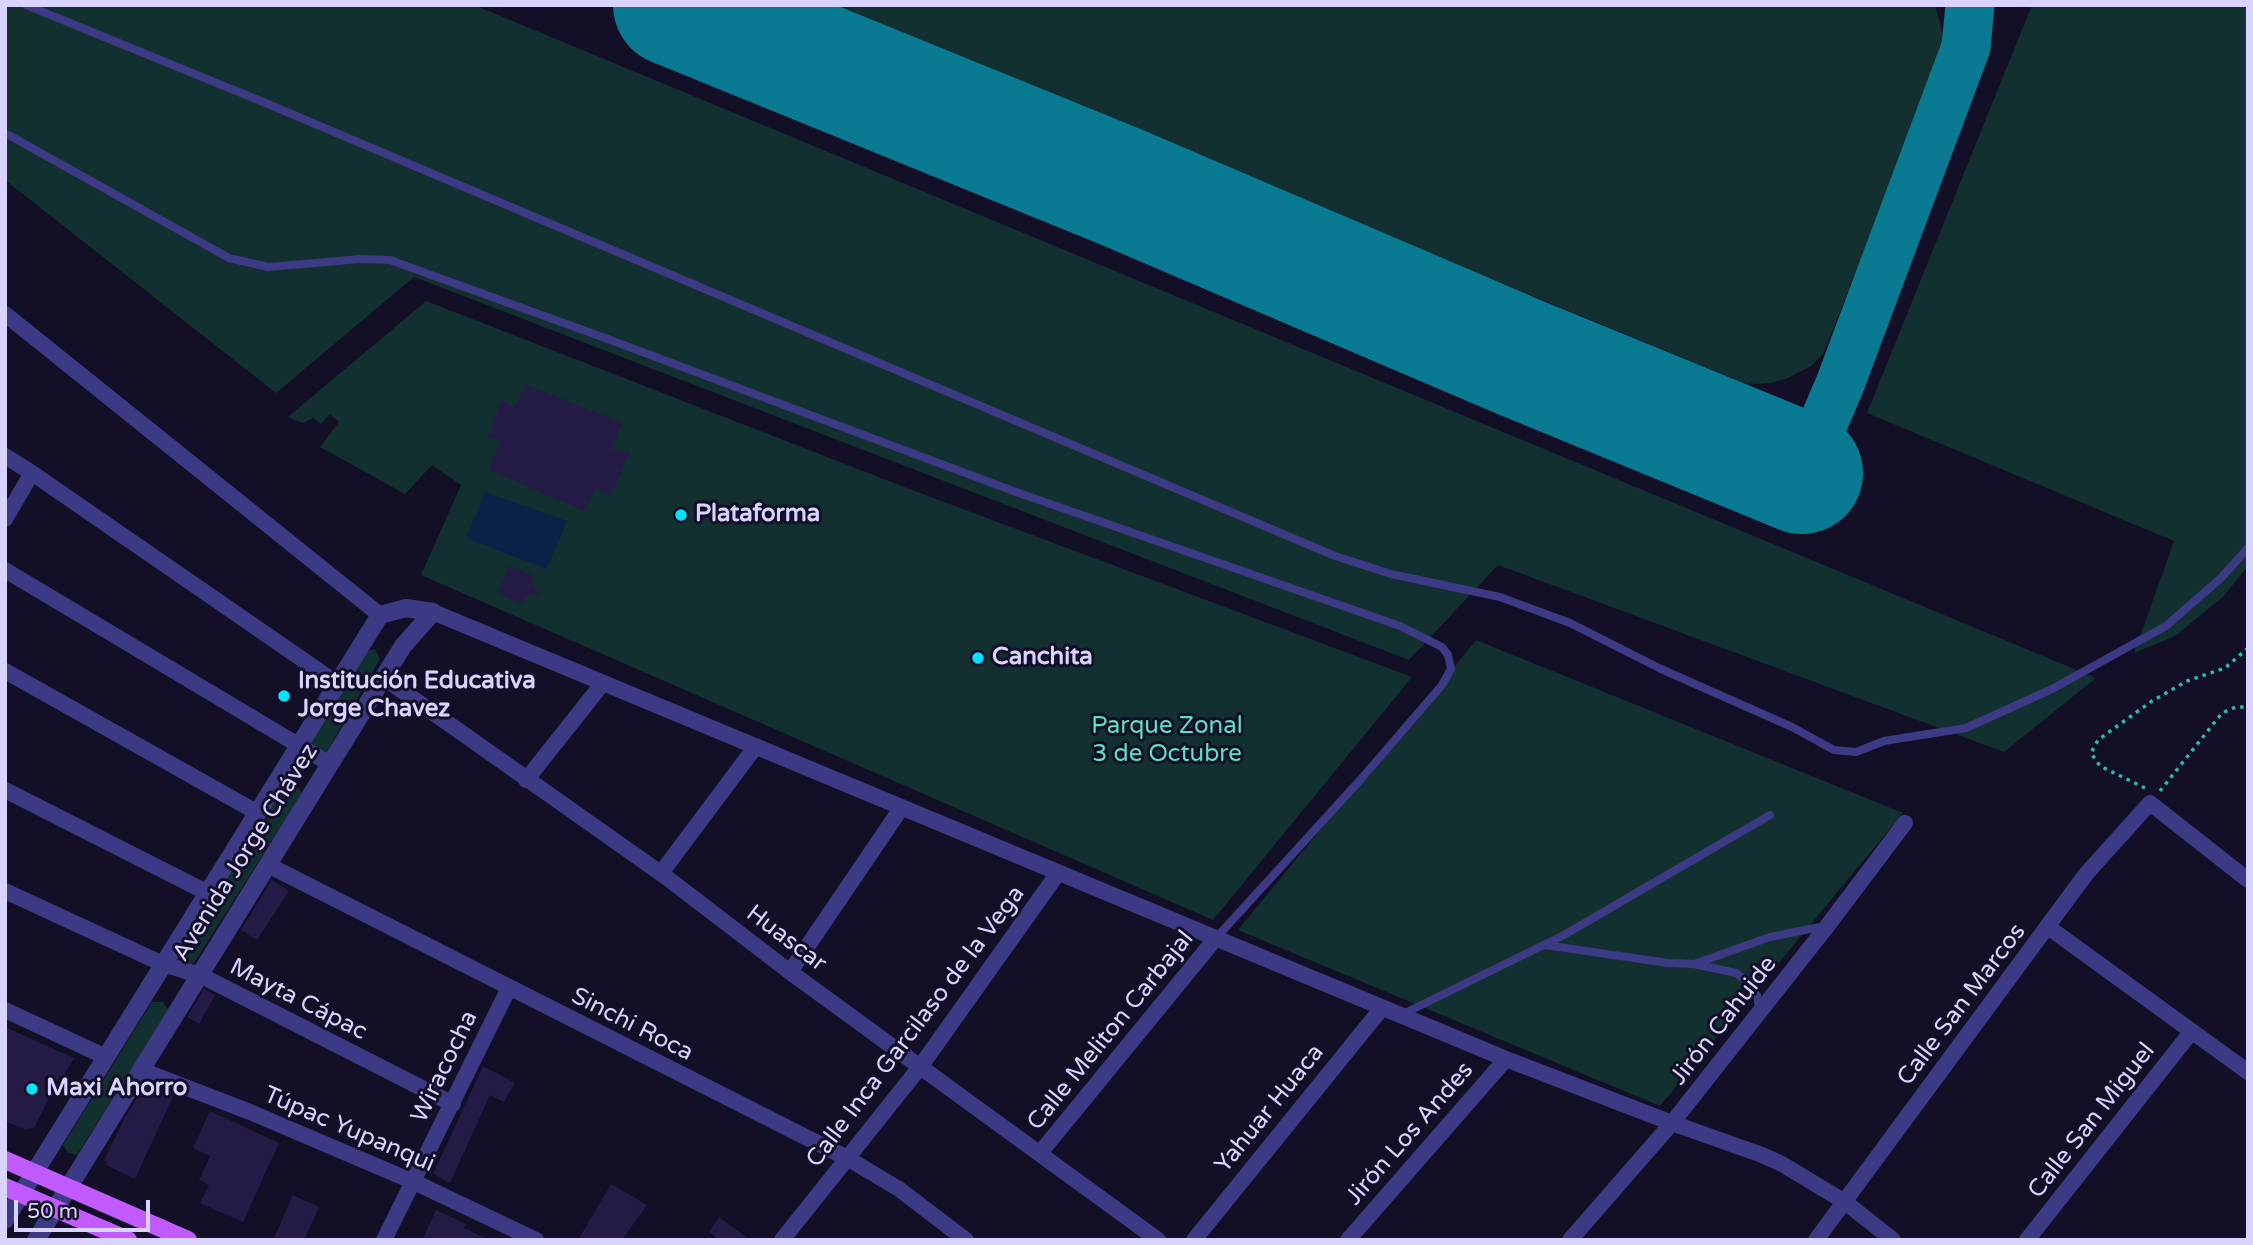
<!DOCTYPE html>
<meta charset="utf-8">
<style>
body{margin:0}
#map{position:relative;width:2253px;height:1245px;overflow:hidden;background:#130f26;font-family:"Varela Round",sans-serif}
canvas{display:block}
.frame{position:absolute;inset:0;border:7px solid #d9d4ff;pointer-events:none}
.scale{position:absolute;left:14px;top:1200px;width:136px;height:32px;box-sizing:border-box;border:4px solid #d9d4ff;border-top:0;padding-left:9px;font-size:21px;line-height:24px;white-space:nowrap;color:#d9d4ff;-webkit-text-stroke:5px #130f26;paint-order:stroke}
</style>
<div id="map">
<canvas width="2253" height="1245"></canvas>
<div class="frame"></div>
<div class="scale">50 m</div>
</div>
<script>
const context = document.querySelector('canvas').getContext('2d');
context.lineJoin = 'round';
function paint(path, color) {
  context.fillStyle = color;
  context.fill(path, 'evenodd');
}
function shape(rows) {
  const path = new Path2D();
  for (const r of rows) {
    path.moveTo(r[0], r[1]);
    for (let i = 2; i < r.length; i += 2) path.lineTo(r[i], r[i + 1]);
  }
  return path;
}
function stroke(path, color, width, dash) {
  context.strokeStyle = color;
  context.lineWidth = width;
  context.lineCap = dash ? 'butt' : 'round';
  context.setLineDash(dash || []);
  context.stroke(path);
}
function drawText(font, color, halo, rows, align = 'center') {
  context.font = font + ' "Varela Round",sans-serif';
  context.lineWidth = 6;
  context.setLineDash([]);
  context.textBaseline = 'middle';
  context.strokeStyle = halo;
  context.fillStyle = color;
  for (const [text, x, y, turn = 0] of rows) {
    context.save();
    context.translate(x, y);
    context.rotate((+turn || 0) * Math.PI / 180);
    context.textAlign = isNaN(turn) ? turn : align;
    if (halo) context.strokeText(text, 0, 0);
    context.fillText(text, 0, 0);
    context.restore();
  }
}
paint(shape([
 [5,5,474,5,2096,678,2004,752,1498,565,1409,660,414,277,276,393,5,180],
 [826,5,1935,5,1944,38,1936,72,1823,354,1811,366,1788,378,1771,383,1757,384,1744,383,1732,378],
 [2032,5,2248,5,2248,566,2223,597,2175,636,2134,653,2174,541,1867,413],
 [426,301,912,490,1412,677,1213,920,421,575,461,485,432,465,405,494,320,447,339,422,330,414,321,424,313,418,303,423,288,417],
 [1476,640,1903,813,1660,1106,1238,930],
 [375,649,380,659,326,753,314,749,310,741,366,651],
 [294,783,302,793,194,963,186,967,178,958,283,785],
 [152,1002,163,1002,168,1010,77,1155,68,1153,63,1145]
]), '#12302f');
paint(shape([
 [485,492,567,521,547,569,466,538]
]), '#0c2248');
stroke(shape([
 [1802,473,1840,384,1966,47,1970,5]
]), '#0a7a92', 49);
stroke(shape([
 [674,5,1121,187,1519,357,1802,473]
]), '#0a7a92', 122);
paint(shape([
 [525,384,622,423,611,449,630,452,611,495,595,489,584,511,489,470,501,439,487,438,502,399,514,410],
 [509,566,534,576,532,583,540,595,530,594,527,598,524,598,522,604,498,593],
 [272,880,289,891,257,940,241,930],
 [204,989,215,995,199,1024,187,1017],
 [5,1027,74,1058,63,1077,60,1076,34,1128,24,1129,5,1121],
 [483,1066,515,1083,504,1102,490,1095,450,1183,433,1174],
 [146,1083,174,1094,135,1179,106,1165,108,1162,104,1160,123,1121],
 [210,1111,279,1143,243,1222,200,1203,209,1185,199,1180,210,1156,193,1148],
 [611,1184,647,1205,622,1240,578,1240],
 [293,1195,319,1207,304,1240,273,1240],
 [436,1210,466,1224,464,1228,489,1240,422,1240],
 [719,1217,750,1240,720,1240,709,1232]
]), '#241b47');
stroke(shape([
 [2145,788,2100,766,2091,753,2098,740,2152,701,2187,681,2225,668,2248,648],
 [2160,791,2222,713,2236,707,2248,707]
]), '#2fb8b0', 3.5, [3.5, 5]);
stroke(shape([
 [26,5,268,104,1335,556,1391,574,1500,597,1570,623,1661,669,1792,727,1834,750,1856,752,1884,741,1966,728,2052,689,2166,626,2221,578,2248,548],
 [5,133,229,258,268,267,360,259,390,260,605,338,1016,492,1400,626,1442,647,1448,655,1451,669,1442,685,1361,779,1216,938],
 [1545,945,1668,963,1694,964,1736,973,1747,981,1757,995,1759,1009],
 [1697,963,1770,937,1825,926],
 [1403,1014,1564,935,1770,815]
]), '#3d3a85', 8);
stroke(shape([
 [5,314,380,615],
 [5,456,32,473,338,684],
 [5,519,32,473],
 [5,570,330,764],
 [433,612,1506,1059,1672,1123,1762,1155,1782,1164,1845,1202,1893,1240],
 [5,671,258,813],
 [384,678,666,877,790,972,1158,1240],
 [526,780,603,683],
 [5,790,208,893],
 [268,865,847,1158,899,1189,966,1240],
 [661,873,756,746],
 [5,891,163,964,200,975,453,1104],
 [2048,927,2248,1072],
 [790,972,902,807],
 [5,1010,106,1057],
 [141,1070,250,1112,414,1182,536,1240],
 [1040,1153,1216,938],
 [384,1240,509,988],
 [782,1240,920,1067,1058,873],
 [1194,1240,1382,1008],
 [1348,1240,1506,1059],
 [1570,1240,1672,1123,1828,925,1905,823],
 [1816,1240,2086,874,2150,803,2248,880],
 [2027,1240,2192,1031]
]), '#3d3a85', 16);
stroke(shape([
 [5,1220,380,615,406,608,433,612],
 [36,1240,403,646,433,612]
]), '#3d3a85', 18);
stroke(shape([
 [5,1160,188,1240],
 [5,1187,128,1240]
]), '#c25bff', 18);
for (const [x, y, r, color] of [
 [681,515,7,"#00e5ff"],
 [978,658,7,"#00e5ff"],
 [284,696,7,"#00e5ff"],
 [32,1089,7,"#00e5ff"]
]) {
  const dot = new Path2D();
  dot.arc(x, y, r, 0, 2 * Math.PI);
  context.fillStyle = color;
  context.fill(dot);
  stroke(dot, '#130f26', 2.5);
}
drawText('bold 24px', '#d9d4ff', '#130f26', [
 ["Plataforma",695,515],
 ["Canchita",992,658],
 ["Institución Educativa",298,682],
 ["Jorge Chavez",298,710],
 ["Maxi Ahorro",46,1089]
], 'left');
drawText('24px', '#5fe0c0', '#130f26', [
 ["Parque Zonal",1167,727],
 ["3 de Octubre",1167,755]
]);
drawText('24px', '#d9d4ff', '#130f26', [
 ["Avenida Jorge Chávez",246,853,-58],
 ["Huascar",786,939,37],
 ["Mayta Cápac",298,1000,27],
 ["Calle San Marcos",1962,1005,-53],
 ["Jirón Cahuide",1724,1021,-52],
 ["Sinchi Roca",632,1025,27],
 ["Calle Inca Garcilaso de la Vega",916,1027,-53],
 ["Calle Meliton Carbajal",1111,1031,-51],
 ["Wiracocha",445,1067,-64],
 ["Yahuar Huaca",1270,1109,-51],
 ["Calle San Miguel",2092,1121,-52],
 ["Túpac Yupanqui",349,1130,23],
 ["Jirón Los Andes",1410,1134,-49]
]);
</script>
